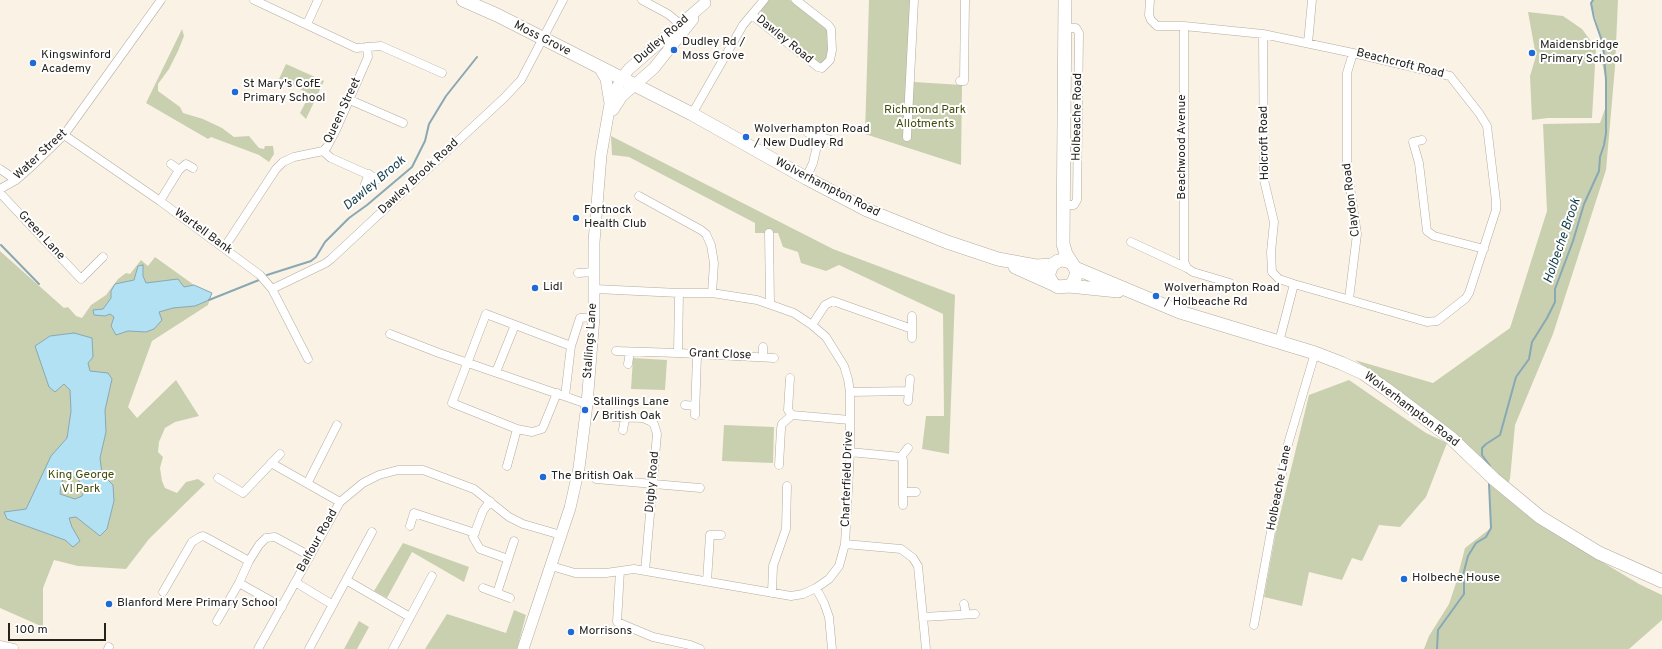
<!DOCTYPE html>
<style>
body{margin:0}
#map{position:relative;width:1662px;height:649px;overflow:hidden;background:#fbf2e6;font-family:Overpass,sans-serif}
canvas{display:block}
.scale{position:absolute;left:8px;top:623px;width:98px;height:18px;box-sizing:border-box;border:2px solid #26231e;border-top:0;padding-left:5px;font-size:12px;line-height:14px;white-space:nowrap;color:#26231e;-webkit-text-stroke:3px #fff;paint-order:stroke}
</style>
<div id="map">
<canvas width="1662" height="649"></canvas>
<div class="scale">100 m</div>
</div>
<script>
const context = document.querySelector('canvas').getContext('2d');
context.lineJoin = 'round';
function paint(path, color) {
  context.fillStyle = color;
  context.fill(path, 'evenodd');
}
function shape(rows) {
  const path = new Path2D();
  for (const r of rows) {
    path.moveTo(r[0], r[1]);
    for (let i = 2; i < r.length; i += 2) path.lineTo(r[i], r[i + 1]);
  }
  return path;
}
function stroke(path, color, width, dash) {
  context.strokeStyle = color;
  context.lineWidth = width;
  context.lineCap = dash ? 'butt' : 'round';
  context.setLineDash(dash || []);
  context.stroke(path);
}
function drawText(font, color, halo, rows, align = 'center') {
  context.font = font + ' Overpass,sans-serif';
  context.lineWidth = 4;
  context.setLineDash([]);
  context.textBaseline = 'middle';
  context.strokeStyle = halo;
  context.fillStyle = color;
  for (const [text, x, y, turn = 0] of rows) {
    context.save();
    context.translate(x, y);
    context.rotate((+turn || 0) * Math.PI / 180);
    context.textAlign = isNaN(turn) ? turn : align;
    if (halo) context.strokeText(text, 0, 0);
    context.fillText(text, 0, 0);
    context.restore();
  }
}
paint(shape([
 [768,0,790,0,828,29,829,54,822,66,761,19,761,11],
 [869,0,914,0,914,82,962,85,961,165,865,134],
 [1593,0,1618,0,1615,67,1606,170,1553,334,1515,425,1510,479,1508,484,1428,413,1355,360,1433,383,1510,328,1547,211,1543,124,1600,123,1606,106,1606,80,1602,63,1603,44,1591,3],
 [1528,12,1563,16,1582,29,1596,48,1592,118,1548,118,1532,120,1530,76,1536,56],
 [182,29,184,36,178,51,169,69,158,84,158,91,180,107,183,113,203,119,222,128,234,137,249,136,259,148,264,149,265,146,273,146,274,154,269,162,259,155,211,137,208,139,146,103],
 [286,64,324,81,306,119,300,113,310,94,279,79],
 [611,136,833,249,955,295,949,454,922,449,926,416,944,416,943,314,839,265,826,271,801,263,798,252,783,247,778,233,755,233,755,223,629,157,612,155],
 [0,251,64,308,68,307,76,316,82,318,91,305,106,295,118,279,126,273,130,274,141,260,148,266,155,257,194,285,212,293,208,305,152,341,128,407,137,418,176,380,199,416,175,422,165,428,159,442,158,452,163,457,160,468,162,481,165,488,177,493,186,482,198,479,205,484,149,539,126,569,78,566,54,560,43,588,43,627,0,608],
 [633,358,667,360,665,390,631,389],
 [1349,380,1426,433,1447,443,1426,497,1400,527,1379,525,1362,561,1352,558,1342,580,1309,572,1302,606,1264,597,1276,531,1309,395],
 [724,425,774,427,773,463,722,461],
 [1489,484,1534,521,1639,584,1662,595,1662,620,1629,649,1424,649,1429,636,1449,604,1456,583,1465,548,1491,528],
 [403,543,469,567,464,582,412,552,387,598,374,591],
 [514,610,526,615,517,649,425,649,447,614,506,633],
 [359,621,369,627,357,649,344,649]
]), '#c9d0b0');
const water = shape([
 [143,265,143,276,146,283,178,279,184,287,194,285,212,293,209,300,195,306,173,308,159,312,162,320,154,329,146,332,128,331,116,335,111,326,114,317,110,314,105,316,94,315,93,310,103,309,111,298,111,291,115,284,134,280,138,266,143,265],
 [74,333,92,338,93,357,88,363,90,371,108,373,112,379,105,410,106,432,100,458,102,474,113,485,114,501,107,529,100,536,76,517,69,518,72,527,80,541,73,547,65,540,7,519,4,512,26,509,51,456,67,438,71,411,70,390,64,384,55,392,49,387,35,346,50,336,74,333],
 [65,474,77,478,81,484,84,491,82,496,75,499,60,494,61,484,65,474]
]);
paint(water, '#b2e1f4');
stroke(water, '#88a8b4', 1);
stroke(shape([
 [1,245,39,284],
 [267,275,311,261,316,257,325,242,349,218,367,205,412,167,425,141,429,124,446,96,477,57],
 [209,300,259,280],
 [1490,468,1490,466,1482,455,1482,448,1486,444,1500,435,1516,377,1529,359,1532,342,1547,318,1555,302,1555,289,1573,241,1584,204,1599,171,1600,157,1604,145,1606,133,1606,80,1603,44,1594,18,1591,3,1593,0],
 [1437,649,1438,630,1464,594,1464,582,1463,575,1468,556,1476,543,1486,537,1491,528,1489,484]
]), '#88a8b4', 2);
const minor = shape([
 [254,0,356,48,381,46,442,73],
 [642,0,668,14,680,24],
 [1150,0,1149,15,1151,20,1157,26,1184,26,1263,34,1353,53,1450,76,1479,113,1487,126,1496,201,1496,210,1469,293,1466,298,1437,321,1427,322,1294,284,1279,279,1272,272,1271,252,1274,222,1264,180,1263,34],
 [752,15,818,67,822,68,830,60,832,50,831,29,828,25,796,0],
 [307,24,318,0],
 [1184,26,1184,261,1187,268,1193,272,1230,283],
 [1308,43,1312,0],
 [960,81,964,81,965,0],
 [350,100,403,123],
 [692,114,743,25,764,0],
 [808,133,831,140],
 [64,135,160,201,260,275,272,289,308,359],
 [907,137,914,0],
 [1422,140,1413,142,1419,163,1427,231,1434,236,1484,249],
 [323,151,331,158,378,179],
 [171,164,179,170],
 [0,169,16,180],
 [806,178,813,163,819,137],
 [365,184,369,174],
 [0,189,16,180,32,166,64,135,161,0],
 [0,193,81,279,103,257],
 [639,196,701,230,706,234,711,245,714,263,712,293],
 [160,201,179,170,186,164,193,168],
 [1063,205,1074,205,1077,200,1079,33,1076,28,1065,28],
 [769,233,770,303],
 [1131,242,1187,268],
 [224,248,276,169,283,162,294,157,323,151,327,147,336,130,368,57,367,47],
 [578,273,595,272],
 [272,289,326,263,331,259,504,98,521,80,563,0],
 [1349,299,1357,234,1347,167,1347,73,1353,53],
 [912,316,912,338],
 [812,325,825,305,833,301,912,329],
 [390,334,439,353,587,404],
 [1279,342,1294,284],
 [571,346,580,318,594,317],
 [763,347,763,357],
 [616,351,678,353,679,293],
 [678,353,774,358],
 [628,364,630,352],
 [496,372,515,325],
 [850,392,909,391],
 [557,393,544,425,542,429,532,432,517,429,452,403,486,314,571,346,565,396],
 [908,401,910,379],
 [685,405,695,406],
 [695,415,697,355],
 [792,415,850,420],
 [613,417,643,418,650,421,654,424,657,434,645,571],
 [623,430,625,418],
 [850,452,901,457,903,460,903,505],
 [901,457,908,448],
 [271,463,340,502],
 [779,465,781,429,782,424,792,415,788,410,790,378],
 [507,466,517,429],
 [218,478,243,493,280,454],
 [596,479,700,488],
 [308,482,337,425],
 [904,492,916,492],
 [490,501,483,511,473,537,480,549,508,559],
 [410,526,414,513,475,533],
 [845,544,901,549,913,558,918,566,926,649],
 [551,566,575,573,606,573,634,569,791,596,803,594,816,588,829,579,839,566,845,544,850,452,850,392,848,379,844,366,826,337,812,325,794,313,757,300,712,293,679,293,595,289],
 [620,571,617,622,653,637,690,645,700,649],
 [346,580,410,617],
 [707,581,710,535,721,535],
 [295,582,333,605],
 [239,583,282,607],
 [483,588,510,598],
 [816,588,824,603,829,617,832,649],
 [163,592,192,542,200,537,203,536,209,539,249,561],
 [497,593,514,541],
 [772,593,773,566,786,529,787,486],
 [964,604,966,614],
 [923,617,975,614],
 [217,621,239,583,249,561,259,545,266,538,275,537,310,556],
 [1254,625,1276,504,1288,444,1315,353],
 [0,645,14,648],
 [108,649,109,647],
 [258,649,340,502,363,483,379,475,398,470,423,470,474,489,509,517,523,524,561,535],
 [309,649,372,532],
 [393,649,432,576]
]);
const secondary = shape([
 [599,67,606,79,610,103],
 [613,110,622,96,654,68,693,19],
 [523,649,570,508,579,468,587,404,594,317,594,242,601,155,610,104,621,79,629,69,705,3]
]);
const trunk = shape([
 [463,0,497,15,692,114,806,178,867,210,947,242,998,259,1036,266,1052,265],
 [1065,0,1063,244,1066,254,1075,268,1077,273,1073,283,1069,286,1058,287,1053,284,1049,277,1049,273,1052,265,1058,261,1063,260,1070,262],
 [1015,267,1053,284],
 [1075,268,1180,312,1315,353,1341,363,1363,373,1386,389,1451,438,1494,479,1540,517,1599,553,1662,581],
 [1069,286,1118,291]
]);
stroke(minor, '#b3ab9f', 9);
stroke(secondary, '#b3ab9f', 12);
stroke(trunk, '#b3ab9f', 14);
stroke(minor, '#fff', 8);
stroke(secondary, '#fff', 11);
stroke(trunk, '#fff', 13);
for (const [x, y, r, color] of [
 [674,50,4,"#206ad5"],
 [1532,53,4,"#206ad5"],
 [33,63,4,"#206ad5"],
 [235,92,4,"#206ad5"],
 [746,137,4,"#206ad5"],
 [576,218,4,"#206ad5"],
 [535,288,4,"#206ad5"],
 [1156,296,4,"#206ad5"],
 [585,410,4,"#206ad5"],
 [543,477,4,"#206ad5"],
 [1404,579,4,"#206ad5"],
 [109,604,4,"#206ad5"],
 [571,632,4,"#206ad5"]
]) {
  const dot = new Path2D();
  dot.arc(x, y, r, 0, 2 * Math.PI);
  context.fillStyle = color;
  context.fill(dot);
  stroke(dot, '#fff', 1.5);
}
drawText('12px', '#26231e', '#fff', [
 ["Moss Grove",542,39,27],
 ["Dudley Road",662,40,-41],
 ["Dawley Road",784,40,39],
 ["Beachcroft Road",1400,64,14],
 ["Queen Street",343,111,-65],
 ["Holbeache Road",1078,117,-89],
 ["Holcroft Road",1265,143,-91],
 ["Beachwood Avenue",1183,147,-90],
 ["Water Street",41,155,-43],
 ["Dawley Brook Road",419,177,-43],
 ["Wolverhampton Road",827,188,27],
 ["Claydon Road",1352,200,-97],
 ["Wartell Bank",203,232,36],
 ["Green Lane",41,236,47],
 ["Stallings Lane",591,341,-86],
 ["Grant Close",720,355,2],
 ["Wolverhampton Road",1411,410,37],
 ["Charterfield Drive",848,479,-88],
 ["Digby Road",653,482,-85],
 ["Holbeache Lane",1280,488,-79],
 ["Balfour Road",318,541,-61]
]);
drawText('12px', '#26231e', '#fff', [
 ["Dudley Rd /",682,43],
 ["Moss Grove",682,57],
 ["Maidensbridge",1540,46],
 ["Primary School",1540,60],
 ["Kingswinford",41,56],
 ["Academy",41,70],
 ["St Mary's CofE",243,85],
 ["Primary School",243,99],
 ["Wolverhampton Road",754,130],
 ["/ New Dudley Rd",754,144],
 ["Fortnock",584,211],
 ["Health Club",584,225],
 ["Lidl",543,288],
 ["Wolverhampton Road",1164,289],
 ["/ Holbeache Rd",1164,303],
 ["Stallings Lane",593,403],
 ["/ British Oak",593,417],
 ["The British Oak",551,477],
 ["Holbeche House",1412,579],
 ["Blanford Mere Primary School",117,604],
 ["Morrisons",579,632]
], 'left');
drawText('12px', '#434c0b', '#fff', [
 ["Richmond Park",925,111],
 ["Allotments",925,125],
 ["King George",81,476],
 ["VI Park",81,490]
]);
drawText('italic 13px', '#133c4a', '#fff', [
 ["Dawley Brook",375,184,-40],
 ["Holbeche Brook",1563,241,-71]
]);
</script>
